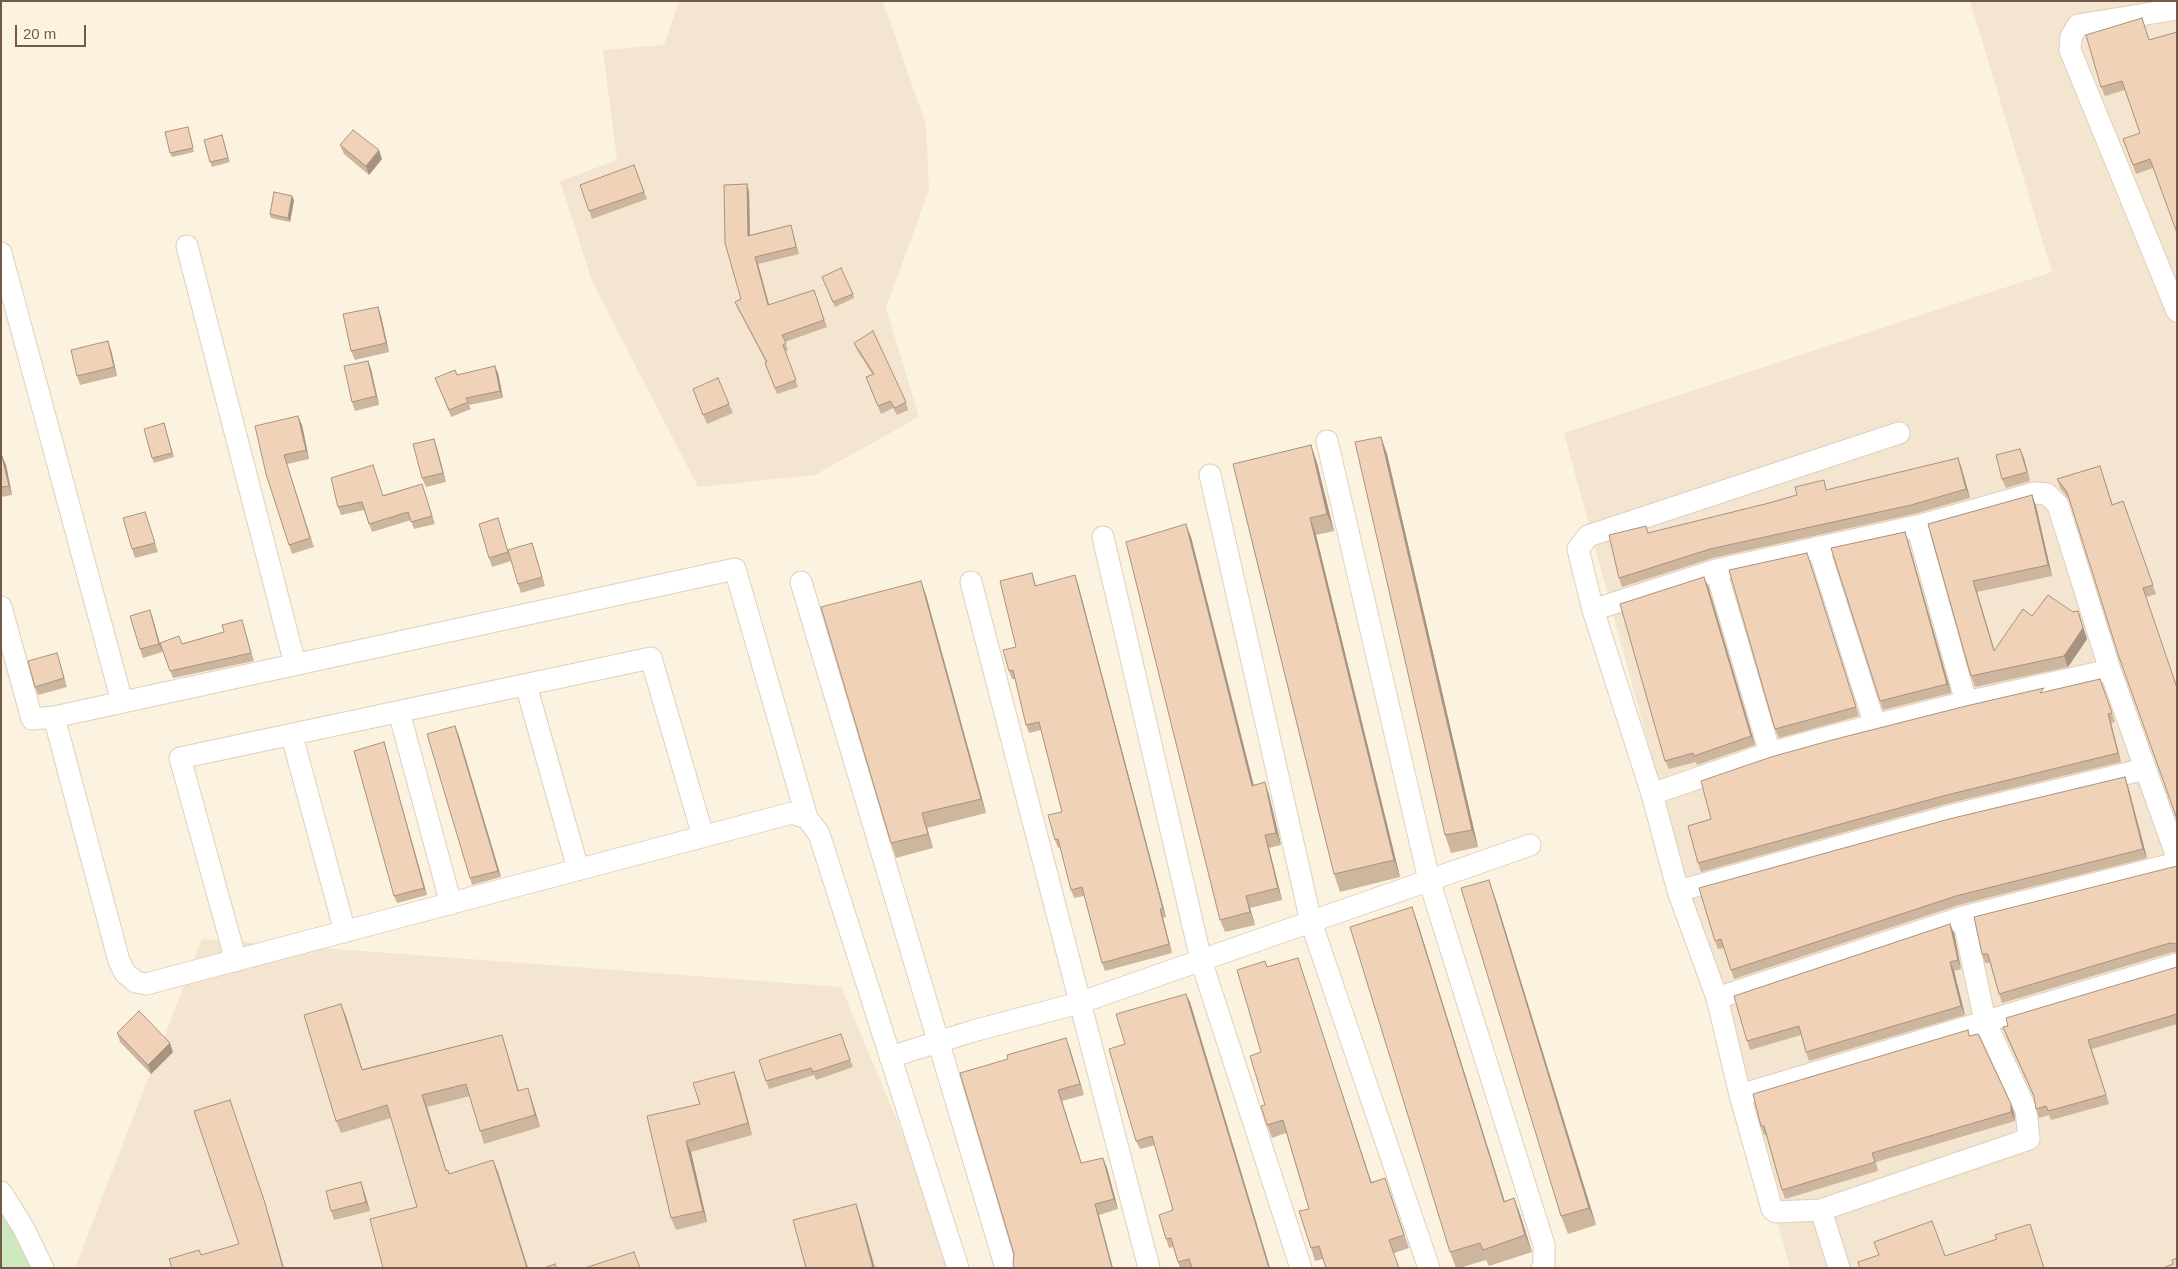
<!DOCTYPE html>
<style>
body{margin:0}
#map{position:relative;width:2178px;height:1269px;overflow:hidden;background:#fbf3e0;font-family:Arial,sans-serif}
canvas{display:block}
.frame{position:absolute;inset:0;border:2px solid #715a48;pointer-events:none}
.scale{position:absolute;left:15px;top:25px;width:71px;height:22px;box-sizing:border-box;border:2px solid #715a48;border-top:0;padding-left:6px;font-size:15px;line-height:18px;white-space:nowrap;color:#715a48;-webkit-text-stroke:4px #fff7e6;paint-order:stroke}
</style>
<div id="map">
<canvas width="2178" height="1269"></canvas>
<div class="frame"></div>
<div class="scale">20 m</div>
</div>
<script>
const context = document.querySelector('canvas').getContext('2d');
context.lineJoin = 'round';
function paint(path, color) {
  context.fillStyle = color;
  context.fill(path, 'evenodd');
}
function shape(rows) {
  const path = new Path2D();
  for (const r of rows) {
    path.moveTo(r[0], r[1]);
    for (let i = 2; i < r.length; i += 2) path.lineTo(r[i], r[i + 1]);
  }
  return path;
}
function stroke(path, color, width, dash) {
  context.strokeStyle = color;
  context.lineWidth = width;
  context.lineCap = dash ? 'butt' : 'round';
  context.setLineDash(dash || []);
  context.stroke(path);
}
paint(shape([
 [679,1,883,1,926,125,929,190,886,308,919,417,815,475,698,487,592,281,560,181,617,160,603,50,664,45],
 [1970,1,2177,1,2177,1268,1790,1268,1564,433,2052,272],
 [202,939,841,987,959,1268,75,1268]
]), '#f3e5cf');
paint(shape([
 [1,1192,45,1268,1,1268]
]), '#cde8bf');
const minor = shape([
 [2177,9,2078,25,2071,37,2070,50,2177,311],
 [187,246,295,664],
 [1,253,122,702],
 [1899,433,1588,536,1578,549,1593,610,1652,794,1678,891,1717,998,1740,1095,1772,1209,1776,1212,1821,1210,2029,1139,2026,1110,1985,1021,1963,917],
 [1327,441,1429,880,1544,1245,1544,1266,1542,1268],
 [1210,475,1311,922,1429,1268],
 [1917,526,1966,702],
 [1103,537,1201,960,1301,1268],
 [1818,547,1875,725],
 [1716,570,1770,753],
 [801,582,1006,1268],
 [971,582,1149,1268],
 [1,607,32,719,54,717],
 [1593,610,1716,570,1917,526,2034,493,2047,494,2058,505,2110,670,2177,857],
 [526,685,578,869],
 [399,712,451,904],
 [292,736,345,932],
 [1652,794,1770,753,1832,736,1966,702,2110,670],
 [807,818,735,569,54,717,119,961,125,973,136,982,146,984,792,813,807,818,819,834,958,1268],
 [1678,891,1949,816,2145,769],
 [236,961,180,758,651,658,703,836],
 [1717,998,1963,917,2177,863],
 [890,1057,973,1031,1079,1003,1530,845],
 [1740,1095,2177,964],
 [1,1192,23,1227,43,1268],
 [1821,1210,1839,1268]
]);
stroke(minor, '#dfcfbc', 23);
stroke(minor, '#fff', 21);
paint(shape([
 [2142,18,2149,40,2153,168,2136,174,2123,139,2140,133,2125,90,2105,96,2101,87],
 [188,127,194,152,172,157,170,153],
 [222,135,230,162,212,167,210,162],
 [340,145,382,159,369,175,344,154],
 [634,165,647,199,592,219,580,185],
 [749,191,750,235,791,225,799,254,758,264,769,305,814,290,827,327,785,342,788,350,785,352,798,387,777,394,765,363,766,362,738,309,735,302,741,299],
 [294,200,290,222,271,218,270,214],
 [822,277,853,294,854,298,835,307],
 [378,307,381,316,389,352,355,360,351,351],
 [854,343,906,402,908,410,897,415,893,408,881,414,866,377,872,374,857,350],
 [111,350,117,376,80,385,77,376],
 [368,361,371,369,379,405,355,411,352,402],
 [498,373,503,398,469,405,471,409,451,417,438,385,457,375],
 [693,389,729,404,733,413,707,424],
 [164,423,174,457,154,463,152,458],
 [302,425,309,459,287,464,314,547,292,554,266,474],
 [1381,437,1387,454,1478,847,1451,853,1445,835],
 [1311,445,1317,463,1334,531,1316,535,1400,877,1340,892,1334,874,1233,464],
 [437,448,446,482,426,487,422,478],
 [2020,449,2030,481,2006,488,2002,479],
 [1,456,2,456,6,465,12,495,1,497],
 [1961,466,1970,498,1914,514,1713,558,1622,587,1619,578,1646,526,1648,533,1827,490],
 [2100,466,2113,505,2123,501,2156,594,2147,597,2060,488,2057,479],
 [422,484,435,524,414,529,411,520,372,532,364,510,341,515,338,507,383,495],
 [2032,495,2036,506,2052,576,1977,592,1994,650,2032,616,2073,612,2078,611,2087,639,2068,667,1975,687,1971,676,1928,524],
 [498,518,511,561,492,567,489,558],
 [148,521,158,552,135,558,132,549],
 [1905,532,1908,541,1951,693,1883,710,1880,701],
 [1191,537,1253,785,1265,782,1269,795,1281,845,1269,848,1282,900,1250,908,1255,925,1225,932,1220,920],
 [532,543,545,586,521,593,518,584],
 [1810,562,1859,716,1779,738,1775,729],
 [1032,573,1036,585,1078,584,1166,917,1163,918,1172,953,1105,971,1102,963,1084,896,1074,898,1071,890,1060,847,1058,848,1055,840,1062,812,1041,730,1029,733,1026,725,1015,679,1012,679,1009,671,1016,647],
 [1708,586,1755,745,1697,765,1696,762,1669,769,1665,761],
 [926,595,986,813,927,828,933,848,896,858,891,843],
 [150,610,160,643,182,644,224,632,242,620,254,661,173,678,161,647,162,652,143,658,140,649],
 [60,662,67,687,38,695,35,687],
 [2100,679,2115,722,2111,723,2121,762,1946,804,1701,872,1698,863,1711,819,2045,692],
 [458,733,501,877,472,885,470,878],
 [384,742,427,895,397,903,394,896],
 [2125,777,2128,786,2147,858,1959,905,1734,979,1724,948,1718,949,1715,941],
 [2177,866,2177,953,2173,952,2002,1003,1990,963,1985,963,1982,954],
 [1495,897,1596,1225,1568,1234,1561,1216],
 [1412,907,1418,924,1504,1201,1514,1198,1520,1214,1532,1252,1489,1266,1486,1260,1459,1268,1456,1268,1450,1252],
 [1950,924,1954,933,1961,969,1954,971,1965,1015,1809,1061,1806,1052,1801,1035,1750,1050,1747,1041],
 [1298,958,1371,1182,1385,1178,1409,1248,1394,1253,1323,1259,1315,1261,1311,1248,1309,1209,1286,1133,1272,1138,1267,1125,1261,1052,1268,967],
 [2177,967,2177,1024,2092,1049,2109,1104,2051,1120,2049,1115,2039,1118,2036,1109,2035,1099,2006,1036,2003,1027],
 [1190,1002,1270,1268,1180,1268,1173,1247,1169,1248,1166,1239,1173,1210,1155,1145,1140,1149,1136,1141,1125,1044],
 [341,1004,362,1069,502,1035,506,1048,519,1091,532,1101,540,1127,484,1144,470,1096,427,1107,446,1170,449,1173,498,1172,417,1207,391,1118,341,1133,336,1121],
 [117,1033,173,1052,151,1074,120,1042],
 [841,1034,853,1067,816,1080,814,1075,769,1089,766,1081],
 [1970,1036,2014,1113,2015,1121,1876,1162,1878,1171,1785,1199,1782,1190,1766,1135,1764,1135,1761,1126],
 [1070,1049,1084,1095,1062,1101,1081,1163,1103,1158,1107,1168,1118,1209,1099,1215,1014,1254],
 [734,1072,738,1083,752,1135,691,1152,707,1222,676,1230,671,1218,647,1116,700,1104],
 [361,1182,364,1191,370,1211,334,1220,331,1211]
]), '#ceb59e');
paint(shape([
 [379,150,382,159,369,175,366,166],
 [747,184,749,191,750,242,748,236],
 [292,196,294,200,290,222,288,218],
 [755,257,758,264,771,312,768,305],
 [378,307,381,316,389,352,386,343],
 [108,341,111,350,117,376,114,367],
 [368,361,371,369,379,405,376,396],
 [495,366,498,373,503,398,500,391],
 [298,416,302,425,309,459,306,450],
 [1381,437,1387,454,1478,847,1472,830],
 [434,439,437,448,446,482,443,473],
 [1311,445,1317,463,1334,531,1327,514],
 [2020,449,2024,458,2030,481,2027,472],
 [2,456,6,465,12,495,9,486],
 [1958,458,1961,466,1970,498,1966,489],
 [2032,495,2036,506,2052,576,2048,565],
 [1310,518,1316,535,1400,877,1394,860],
 [1186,524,1191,537,1257,798,1252,786],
 [1905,532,1908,541,1951,693,1947,684],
 [532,543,535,552,545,586,542,577],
 [1075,575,1078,584,1166,917,1163,909],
 [1704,577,1708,586,1755,745,1751,736],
 [921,581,926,595,986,813,981,799],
 [1973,581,1977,592,1998,662,1994,651],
 [150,610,153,619,162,652,159,644],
 [2078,611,2087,639,2068,667,2064,656],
 [2108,714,2111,723,2121,762,2118,753],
 [455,726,458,733,501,877,498,871],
 [384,742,386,750,427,895,424,888],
 [2125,777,2128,786,2147,858,2143,849],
 [1265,782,1269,795,1281,845,1276,833],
 [922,813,927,828,933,848,928,834],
 [1265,835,1269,848,1282,900,1278,888],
 [1489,880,1495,897,1596,1225,1589,1208],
 [1246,896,1250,908,1255,925,1250,912],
 [1412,907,1418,924,1510,1218,1504,1202],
 [1160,909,1163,918,1172,953,1169,944],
 [1950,924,1954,933,1961,969,1958,960],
 [1298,958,1302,971,1376,1196,1371,1183],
 [1950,962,1954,971,1965,1015,1961,1006],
 [1186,994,1190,1002,1270,1268,1269,1268],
 [341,1004,346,1016,366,1082,362,1070],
 [502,1035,506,1048,522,1103,518,1091],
 [1066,1038,1070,1049,1084,1095,1080,1084],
 [170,1043,173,1052,151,1074,148,1065],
 [734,1072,738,1083,752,1135,748,1123],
 [528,1088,540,1127,535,1115],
 [1058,1090,1062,1101,1085,1174,1081,1163],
 [422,1095,427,1107,450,1183,446,1171],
 [2011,1104,2014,1113,2015,1121,2011,1112],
 [234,1112,269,1216,284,1268,283,1268],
 [686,1141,691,1152,707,1222,703,1211],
 [1103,1158,1107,1168,1118,1209,1114,1199],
 [493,1160,498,1172,528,1268,527,1268],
 [361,1182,364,1191,370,1211,366,1202],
 [1514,1198,1520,1214,1532,1252,1525,1235],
 [856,1204,861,1219,875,1268,873,1268],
 [1095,1204,1099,1215,1113,1268,1112,1268]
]), '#a89381');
const building = shape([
 [2142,18,2149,40,2177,32,2177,233,2150,159,2133,165,2123,139,2140,133,2122,81,2101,87,2086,35,2142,18],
 [188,127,193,148,170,153,165,132,188,127],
 [353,130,379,150,366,166,340,145,353,130],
 [222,135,228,158,210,162,204,140,222,135],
 [634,165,644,192,589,211,580,185,634,165],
 [747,184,748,236,791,225,796,247,755,257,768,305,814,290,824,320,782,335,786,343,783,345,796,380,775,388,765,363,767,362,735,302,741,299,725,243,724,185,747,184],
 [274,192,292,196,288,218,270,214,274,192],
 [841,268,853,294,833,302,822,277,841,268],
 [378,307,386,343,351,351,343,314,378,307],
 [873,331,906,402,895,408,890,401,878,406,866,377,874,374,854,343,873,331],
 [108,341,114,367,77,376,71,350,108,341],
 [368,361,376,396,352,402,344,366,368,361],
 [495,366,500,391,466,398,468,402,449,410,435,378,455,370,457,375,495,366],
 [718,378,729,404,703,415,693,389,718,378],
 [298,416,306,450,284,455,310,538,289,545,266,474,255,426,298,416],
 [164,423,172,453,152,458,144,429,164,423],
 [1381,437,1472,830,1445,835,1355,442,1381,437],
 [434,439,443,473,422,478,413,444,434,439],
 [1311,445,1327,514,1310,518,1394,860,1334,874,1233,464,1311,445],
 [2020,449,2027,472,2002,479,1996,455,2020,449],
 [1,456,2,456,9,486,1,487,1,456],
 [1958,458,1966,489,1911,505,1710,549,1619,578,1609,535,1646,526,1648,533,1769,503,1797,495,1795,487,1824,480,1826,490,1958,458],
 [373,465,383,496,422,484,432,516,411,522,408,512,369,524,362,502,338,507,331,478,373,465],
 [2100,466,2112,505,2123,501,2153,585,2143,588,2177,688,2177,819,2119,657,2067,492,2057,479,2100,466],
 [2032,495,2048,565,1973,581,1994,651,2023,609,2032,616,2048,595,2073,612,2078,611,2083,628,2064,656,1971,676,1928,524,2032,495],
 [145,512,155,543,132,549,123,518,145,512],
 [498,518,508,552,489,558,479,524,498,518],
 [1186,524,1252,786,1265,782,1276,833,1265,835,1278,888,1246,896,1250,912,1220,920,1126,542,1186,524],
 [1905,532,1947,684,1880,701,1831,548,1905,532],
 [532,543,542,577,518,584,508,550,532,543],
 [1807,553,1856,707,1775,729,1729,570,1807,553],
 [1032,573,1035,586,1075,575,1163,909,1160,909,1169,944,1102,963,1082,887,1071,890,1058,839,1055,840,1048,815,1062,812,1039,722,1026,725,1013,670,1009,671,1003,650,1016,647,1000,581,1032,573],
 [1704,577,1751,736,1694,756,1693,753,1665,761,1620,604,1704,577],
 [921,581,981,799,922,813,928,834,891,843,821,607,921,581],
 [150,610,159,644,140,649,130,616,150,610],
 [242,620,251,653,170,671,160,643,179,636,182,644,224,632,222,625,242,620],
 [57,653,64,678,35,687,28,661,57,653],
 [2100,679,2112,713,2108,714,2118,753,1943,796,1698,863,1688,826,1711,819,1701,781,1771,757,1832,740,1966,706,2044,688,2040,693,2100,679],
 [455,726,498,871,470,878,427,734,455,726],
 [384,742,424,888,394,896,354,751,384,742],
 [2125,777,2143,849,1956,896,1731,970,1721,939,1715,941,1699,888,1949,819,2125,777],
 [2177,866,2177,944,2170,943,1999,994,1988,954,1982,954,1974,917,2177,866],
 [1489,880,1589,1208,1561,1216,1461,888,1489,880],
 [1412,907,1504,1202,1514,1198,1525,1235,1483,1250,1480,1243,1450,1252,1350,927,1412,907],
 [1950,924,1958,960,1950,962,1961,1006,1806,1052,1799,1026,1747,1041,1734,996,1950,924],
 [1298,958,1371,1183,1385,1178,1404,1235,1389,1240,1399,1268,1326,1268,1319,1246,1311,1248,1299,1211,1309,1209,1283,1120,1267,1125,1261,1106,1265,1105,1250,1056,1261,1052,1237,970,1265,961,1267,967,1298,958],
 [2177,967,2177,1014,2088,1040,2106,1095,2048,1111,2046,1106,2036,1109,2034,1096,2003,1027,2008,1026,2006,1018,2177,967],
 [1186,994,1269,1268,1192,1268,1189,1259,1178,1262,1171,1238,1166,1239,1159,1215,1173,1210,1152,1136,1136,1141,1109,1049,1125,1044,1116,1014,1186,994],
 [341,1004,362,1070,502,1035,518,1091,528,1088,535,1115,480,1131,466,1084,422,1095,446,1171,448,1170,449,1174,493,1160,527,1268,383,1268,370,1219,417,1207,387,1105,336,1121,304,1015,341,1004],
 [139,1011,170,1043,148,1065,117,1033,139,1011],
 [1968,1030,1969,1036,1978,1034,2011,1104,2011,1112,1872,1153,1875,1162,1782,1190,1764,1126,1761,1126,1753,1094,1968,1030],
 [841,1034,850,1060,813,1072,811,1068,766,1081,759,1060,841,1034],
 [1066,1038,1080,1084,1058,1090,1081,1163,1103,1158,1114,1199,1095,1204,1112,1268,1014,1268,1013,1264,1014,1254,960,1073,1008,1059,1007,1055,1066,1038],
 [734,1072,748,1123,686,1141,703,1211,671,1218,647,1116,700,1104,693,1083,734,1072],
 [230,1100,265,1203,283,1268,172,1268,169,1259,199,1250,201,1255,239,1244,194,1111,230,1100],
 [361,1182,366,1202,331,1211,326,1191,361,1182],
 [856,1204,873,1268,806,1268,793,1220,856,1204],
 [1932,1221,1945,1256,1997,1239,1995,1235,2030,1224,2044,1268,1860,1268,1858,1262,1879,1255,1874,1242,1932,1221],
 [634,1252,640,1268,585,1268,634,1252],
 [2177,1258,2177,1268,2163,1268,2173,1264,2172,1260,2177,1258],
 [555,1264,556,1268,544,1268,555,1264]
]);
paint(building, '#f0d2b8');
stroke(building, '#a89381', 1);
</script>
